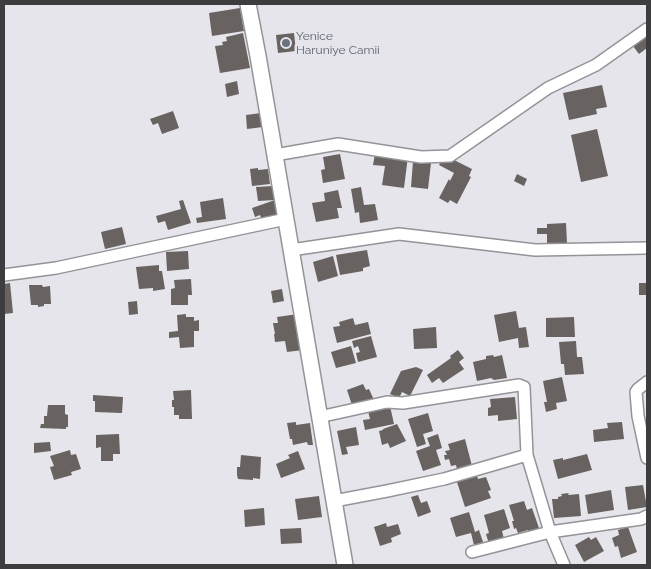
<!DOCTYPE html>
<style>
body{margin:0}
#map{position:relative;width:651px;height:569px;overflow:hidden;background:#e5e5eb;font-family:Raleway,sans-serif}
canvas{display:block}
.frame{position:absolute;inset:0;border:5px solid #3d3d3f;pointer-events:none}
</style>
<div id="map">
<canvas width="651" height="569"></canvas>
<div class="frame"></div>
</div>
<script>
const context = document.querySelector('canvas').getContext('2d');
context.lineJoin = 'round';
function paint(path, color) {
  context.fillStyle = color;
  context.fill(path, 'evenodd');
}
function shape(rows) {
  const path = new Path2D();
  for (const r of rows) {
    path.moveTo(r[0], r[1]);
    for (let i = 2; i < r.length; i += 2) path.lineTo(r[i], r[i + 1]);
  }
  return path;
}
function stroke(path, color, width, dash) {
  context.strokeStyle = color;
  context.lineWidth = width;
  context.lineCap = dash ? 'butt' : 'round';
  context.setLineDash(dash || []);
  context.stroke(path);
}
function drawText(font, color, halo, rows, align = 'center') {
  context.font = font + ' Raleway,sans-serif';
  context.lineWidth = 5;
  context.setLineDash([]);
  context.textBaseline = 'middle';
  context.strokeStyle = halo;
  context.fillStyle = color;
  for (const [text, x, y, turn = 0] of rows) {
    context.save();
    context.translate(x, y);
    context.rotate((+turn || 0) * Math.PI / 180);
    context.textAlign = isNaN(turn) ? turn : align;
    if (halo) context.strokeText(text, 0, 0);
    context.fillText(text, 0, 0);
    context.restore();
  }
}
paint(shape([
 [240,8,244,31,212,36,209,13],
 [243,33,250,68,220,73,215,46,223,45,222,42,227,41,226,37],
 [294,33,296,51,278,53,276,35],
 [647,36,647,48,639,54,633,46],
 [237,81,239,94,227,97,225,84],
 [602,85,607,107,596,109,597,114,569,120,563,93],
 [173,111,179,128,162,134,158,123,153,125,150,119],
 [261,113,263,127,247,129,246,115],
 [597,129,608,176,581,182,571,135],
 [340,154,345,179,323,183,321,170,325,169,323,157],
 [375,154,408,156,404,188,382,185,385,166,373,165],
 [442,159,454,160,472,169,469,176,471,177,457,204,450,200,448,203,439,198,449,179,450,181,454,173,439,165],
 [413,161,431,163,428,189,411,187],
 [258,168,258,170,268,169,270,184,252,186,250,169],
 [517,174,527,179,524,186,514,181],
 [273,186,275,200,258,201,256,187],
 [361,187,364,205,375,204,378,220,360,223,359,212,355,213,351,189],
 [338,190,342,208,337,208,339,218,316,222,312,203,325,201,324,193],
 [223,198,226,219,197,223,196,218,202,217,200,202],
 [183,200,191,223,168,230,165,221,158,223,156,216,181,209,179,201],
 [275,200,280,214,262,220,260,215,255,217,252,208],
 [566,223,567,243,547,244,547,234,537,234,537,228,547,228,547,224],
 [122,227,126,244,105,249,101,232],
 [367,250,370,266,363,268,363,271,340,275,336,255],
 [188,251,189,269,167,271,166,252],
 [333,256,338,276,318,282,313,262],
 [159,265,159,271,162,271,165,289,153,291,153,288,139,289,136,267],
 [191,279,192,295,188,295,188,305,171,305,171,289,175,288,174,280],
 [10,283,13,313,4,314,4,284],
 [639,283,647,283,647,295,639,295],
 [29,285,42,285,43,287,50,286,51,304,44,304,44,306,38,307,38,305,31,305],
 [282,289,284,301,273,303,271,291],
 [137,301,138,314,129,315,128,302],
 [516,311,519,328,526,327,529,347,519,348,518,338,499,342,494,315],
 [186,314,186,317,194,317,194,321,199,320,199,331,194,331,194,347,180,348,179,337,169,338,169,332,178,331,177,315],
 [298,314,303,350,287,352,285,341,275,342,274,334,275,334,273,323,278,323,277,317],
 [574,317,575,337,546,337,546,318],
 [353,318,355,325,368,322,371,334,337,343,333,327,340,326,339,322],
 [436,327,437,348,414,349,413,329],
 [371,336,377,357,358,362,356,353,360,352,358,346,354,348,352,341],
 [576,341,577,357,582,357,584,374,565,375,564,364,561,364,559,342],
 [351,346,356,363,336,368,331,352],
 [458,350,464,358,459,362,464,369,443,383,439,378,432,383,427,375,451,358,450,356],
 [493,355,494,357,502,355,507,378,494,380,491,378,477,381,473,362,486,359,486,356],
 [416,367,423,370,410,396,402,392,399,398,390,394,401,371],
 [562,377,567,401,556,403,557,409,546,412,544,402,547,402,543,381],
 [363,384,366,390,369,389,374,400,353,408,347,390],
 [191,390,192,419,179,419,179,415,174,415,174,407,172,407,172,400,174,400,173,391],
 [93,395,123,397,122,413,95,412,95,401,93,401],
 [515,397,517,419,498,421,498,415,488,416,488,408,491,407,490,399],
 [48,405,65,405,65,414,68,415,68,427,66,427,66,429,40,428,41,424,44,424,44,416,47,416],
 [390,406,394,424,365,430,363,420,370,419,368,411],
 [428,413,433,431,423,434,426,444,417,447,408,419],
 [296,422,296,425,310,423,313,445,308,445,307,442,293,445,292,439,290,439,287,423],
 [622,422,624,439,594,442,593,430,608,428,607,423],
 [397,424,406,441,390,448,388,443,382,445,379,431,383,430,383,429],
 [356,427,359,445,346,447,348,454,342,455,337,431],
 [119,434,120,454,113,454,113,461,101,461,101,447,96,448,96,435],
 [438,434,442,448,436,450,441,465,423,471,416,451,430,446,427,438],
 [465,439,472,466,457,470,456,465,451,466,449,459,445,460,444,455,447,455,445,451,450,450,448,444],
 [50,442,51,451,34,453,34,443],
 [70,450,71,455,76,454,81,469,71,472,72,475,54,480,50,467,54,466,50,456],
 [298,451,305,469,281,478,276,464,290,458,288,455],
 [587,454,592,470,558,479,553,460,563,458,563,460],
 [241,455,261,457,260,479,253,478,253,480,238,479,237,475,237,467,240,467],
 [477,476,478,479,486,477,491,490,488,491,491,498,465,507,457,482],
 [643,485,647,507,628,510,625,487],
 [611,490,614,510,588,514,585,495],
 [569,493,568,495,579,494,581,516,554,518,552,499,558,499,558,497,562,496,561,494],
 [418,495,421,503,427,501,431,512,418,517,411,497],
 [319,496,322,517,298,520,295,499],
 [524,501,527,510,532,508,540,531,529,534,528,530,518,533,516,528,514,529,512,521,514,521,509,505],
 [264,508,265,525,245,527,244,510],
 [504,509,510,528,502,531,504,539,489,544,486,534,489,533,484,515],
 [469,512,475,532,479,530,483,542,474,545,471,533,456,537,450,518],
 [386,523,387,527,398,524,401,534,391,538,392,542,380,546,374,527],
 [628,527,637,552,621,558,618,546,615,547,612,538,619,535,618,530],
 [301,528,302,543,281,544,280,529],
 [589,537,591,540,596,537,604,551,584,562,575,545]
]), '#686260');
const minor = shape([
 [275,155,338,144,421,157,450,156,548,88,596,65,647,29],
 [291,250,399,234,535,250,647,248],
 [4,275,56,268,286,219],
 [647,382,638,389,636,392,638,416,647,458],
 [319,417,387,402,403,403,519,385,524,387,527,455,550,532,564,565],
 [334,501,387,491,444,479,527,455],
 [472,552,550,532,641,519,647,516]
]);
const tertiary = shape([
 [248,4,258,56,345,565]
]);
stroke(minor, '#949398', 14);
stroke(tertiary, '#949398', 18);
stroke(minor, '#fff', 11);
stroke(tertiary, '#fff', 15);
for (const [x, y, r, color] of [
 [286,43,5,"#6b7280"]
]) {
  const dot = new Path2D();
  dot.arc(x, y, r, 0, 2 * Math.PI);
  context.fillStyle = color;
  context.fill(dot);
  stroke(dot, '#e5e5eb', 2);
}
drawText('12px', '#5b616d', '#e5e5eb', [
 ["Yenice",296,36],
 ["Haruniye Camii",296,50]
], 'left');
</script>
